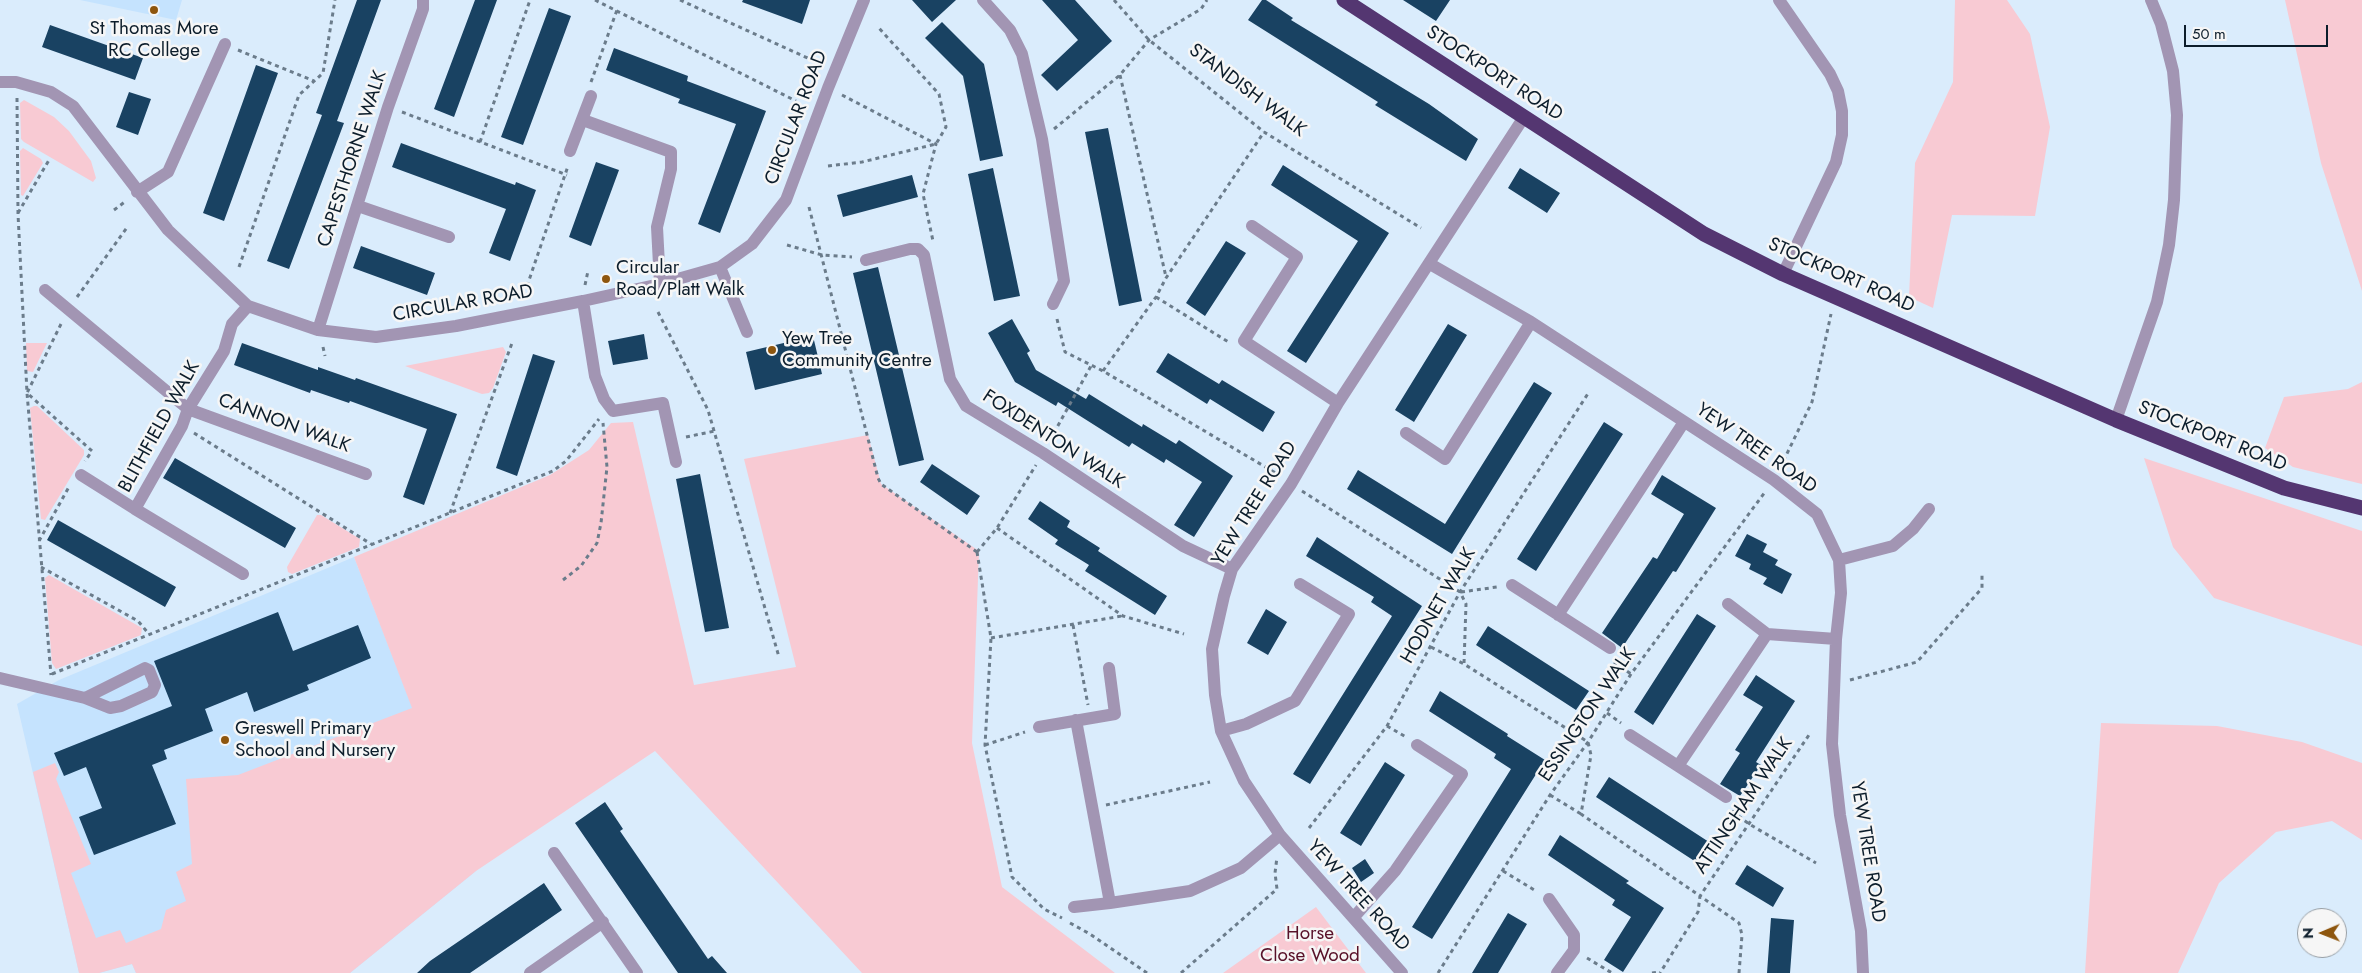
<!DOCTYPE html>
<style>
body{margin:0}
#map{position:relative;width:2362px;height:973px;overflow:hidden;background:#daecfc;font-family:Jost,sans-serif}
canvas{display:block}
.north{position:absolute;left:2297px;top:908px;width:50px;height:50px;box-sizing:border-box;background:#f6f6f6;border:1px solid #989fa5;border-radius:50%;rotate:269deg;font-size:14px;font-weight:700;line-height:20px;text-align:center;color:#0c1d2b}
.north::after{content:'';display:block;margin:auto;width:18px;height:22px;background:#8e560e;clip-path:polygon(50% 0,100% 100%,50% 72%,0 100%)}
.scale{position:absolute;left:2184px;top:25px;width:144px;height:22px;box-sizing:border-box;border:2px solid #0c1d2b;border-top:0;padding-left:6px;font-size:15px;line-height:18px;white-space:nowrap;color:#0c1d2b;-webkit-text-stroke:4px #f6f6f6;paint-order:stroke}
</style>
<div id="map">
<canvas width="2362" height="973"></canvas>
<div class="north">N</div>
<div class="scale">50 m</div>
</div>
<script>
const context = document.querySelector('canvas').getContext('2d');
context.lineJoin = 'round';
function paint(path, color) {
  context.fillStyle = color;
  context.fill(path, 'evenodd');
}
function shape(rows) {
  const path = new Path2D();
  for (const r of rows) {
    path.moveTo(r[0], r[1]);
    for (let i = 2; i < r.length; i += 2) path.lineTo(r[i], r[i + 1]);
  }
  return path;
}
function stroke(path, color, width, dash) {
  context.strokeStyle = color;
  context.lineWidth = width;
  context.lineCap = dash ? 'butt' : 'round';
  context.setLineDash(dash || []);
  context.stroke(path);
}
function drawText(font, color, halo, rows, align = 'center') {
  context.font = font + ' Jost,sans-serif';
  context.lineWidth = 5;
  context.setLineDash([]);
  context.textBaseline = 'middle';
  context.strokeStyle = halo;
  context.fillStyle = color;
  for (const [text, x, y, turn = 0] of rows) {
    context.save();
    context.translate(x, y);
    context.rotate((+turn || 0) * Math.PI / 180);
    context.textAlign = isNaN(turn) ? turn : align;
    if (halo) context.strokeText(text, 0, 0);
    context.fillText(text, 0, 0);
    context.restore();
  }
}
paint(shape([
 [80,0,182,0,176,20],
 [354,557,476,871,350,973,136,973,132,964,99,973,79,973,17,704,59,680]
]), '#c5e3fe');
paint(shape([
 [1955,0,2007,0,2030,34,2050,127,2035,216,1952,215,1933,308,1909,297,1915,163,1953,82],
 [2285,0,2362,0,2362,291,2321,163],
 [24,100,54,117,69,131,91,161,96,178,93,182,24,142,21,139,20,103],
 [23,148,41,159,43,163,23,196,21,195,20,151],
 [26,343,47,343,33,372,27,371],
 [503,347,506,352,493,388,489,393,482,394,405,366],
 [2362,382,2362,484,2293,467,2265,448,2284,397,2348,389],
 [34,406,37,406,84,450,84,455,45,520,41,519,30,408],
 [633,422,694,685,796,667,744,459,868,435,881,484,979,551,972,743,1002,887,1115,973,862,973,655,751,476,871,350,973,136,973,132,964,99,973,79,973,33,772,55,763,59,772,56,779,91,864,71,873,96,938,120,930,126,943,161,929,166,910,186,901,176,872,192,864,186,779,238,775,412,708,354,557,550,475,589,450,611,423],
 [2144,458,2362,531,2362,646,2214,598,2173,547],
 [317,515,321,515,360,539,359,547,292,574,288,572,287,567],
 [49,575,142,628,141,635,56,669,52,663,45,578],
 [2101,723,2217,726,2302,742,2362,763,2362,840,2332,821,2276,832,2219,883,2178,973,2085,973],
 [1316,907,1366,973,1223,973]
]), '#f8cad3');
paint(shape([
 [357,0,381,0,337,121,344,123,289,269,267,261,322,115,316,113],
 [475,0,497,0,454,117,434,109],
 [743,0,810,0,802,24,742,2],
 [912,0,956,0,932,22],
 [1042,0,1075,0,1112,41,1057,91,1041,75,1078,40],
 [1262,0,1266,0,1293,18,1291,20,1429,104,1478,139,1466,161,1375,105,1378,102,1248,20],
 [1403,0,1450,0,1436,21],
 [549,8,571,16,523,145,501,137],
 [942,22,984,64,1003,156,980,161,963,76,925,38],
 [50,25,143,58,135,80,42,47],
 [614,48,688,76,687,81,766,111,720,233,698,224,736,124,678,103,680,99,606,70],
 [256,65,278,73,224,221,203,213],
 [129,92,151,99,138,135,116,127],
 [1108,128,1142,301,1119,306,1085,132],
 [401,143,515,185,516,182,536,190,510,261,489,253,506,209,392,167],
 [596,162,619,170,591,246,569,237],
 [1283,165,1389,233,1306,363,1287,351,1358,241,1271,185],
 [993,168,1020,296,994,301,968,174],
 [1520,168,1560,193,1547,213,1508,188],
 [912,175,918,197,843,217,837,195],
 [1226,241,1246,253,1205,316,1186,303],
 [361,246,435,273,427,295,353,268],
 [878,267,924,460,899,466,853,273],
 [1012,319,1030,351,1027,353,1036,370,1086,399,1089,394,1142,427,1143,424,1176,444,1179,440,1233,476,1194,537,1174,525,1202,482,1166,459,1164,463,1132,443,1129,447,1058,402,1056,406,1015,382,988,333],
 [1448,324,1467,335,1414,422,1395,410],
 [644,334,648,359,613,365,608,341],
 [813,336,822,374,755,390,746,352],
 [242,343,318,370,318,367,355,380,356,378,457,414,424,505,403,497,427,429,350,401,349,403,311,390,310,393,234,365],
 [1168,353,1219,384,1222,380,1275,412,1263,432,1210,399,1207,404,1156,372],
 [533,354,555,361,517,476,496,468],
 [1534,382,1552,393,1452,554,1347,489,1358,470,1445,524],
 [1604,422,1623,434,1536,571,1517,559],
 [175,458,296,528,285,548,163,478],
 [932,464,980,496,967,515,920,482],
 [700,474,729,628,705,632,676,479],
 [1662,475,1716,508,1676,572,1673,571,1622,648,1602,633,1653,557,1657,559,1684,514,1651,494],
 [1040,501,1070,521,1067,527,1100,548,1098,551,1167,596,1155,615,1085,571,1089,565,1055,544,1058,540,1028,519],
 [58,520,176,587,165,607,47,540],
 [1747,534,1767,544,1763,552,1778,560,1775,565,1792,574,1782,594,1763,584,1767,578,1749,569,1751,564,1735,556],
 [1317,537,1422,606,1310,784,1293,774,1392,616,1371,602,1374,597,1306,556],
 [1266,609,1287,622,1268,655,1247,643],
 [278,612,293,651,358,625,371,658,307,685,309,690,254,712,247,692,205,709,213,731,164,750,167,759,152,765,176,824,94,855,79,817,102,808,86,767,64,776,54,753,172,706,154,661],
 [1697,614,1716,626,1653,725,1634,712],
 [1488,626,1589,691,1576,710,1476,645],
 [1756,675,1795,701,1756,762,1761,765,1740,796,1720,784,1740,753,1735,750,1763,707,1743,695],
 [1440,691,1508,734,1507,736,1545,760,1432,939,1412,927,1511,769,1494,758,1496,754,1429,711],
 [1385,762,1405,775,1361,846,1340,833],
 [1609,777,1709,842,1696,862,1596,797],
 [605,802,623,829,620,831,708,959,712,956,727,973,678,973,575,823],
 [1560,835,1629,881,1626,883,1664,908,1623,972,1604,960,1631,917,1612,905,1615,900,1548,855],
 [1365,859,1374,873,1361,882,1352,868],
 [1747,865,1784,888,1773,907,1735,884],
 [544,883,562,910,470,973,417,973,430,961],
 [1508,913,1527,924,1498,973,1472,973],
 [1771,918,1794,920,1790,973,1767,973]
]), '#194262');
stroke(shape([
 [595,0,796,101],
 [680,0,812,60],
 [1114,0,1149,40,1264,132,1421,228],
 [238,50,314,81],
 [809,68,817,77],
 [1120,75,1166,277],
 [591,82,617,10],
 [842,95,936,144,923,194,933,241],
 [17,98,18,214,27,393,51,675],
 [402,112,567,175],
 [1054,129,1120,75,1149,40,1201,9,1207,0],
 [480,142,530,0],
 [828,166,862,162,936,144,946,127,939,94,877,26],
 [809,207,878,478,881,484,977,552],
 [114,210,126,201],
 [18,213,49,160],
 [787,245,822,255,852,257],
 [239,267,299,95,323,73,335,0],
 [585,285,588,271],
 [527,286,568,166],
 [77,297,128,226],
 [1156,297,1230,343],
 [658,312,708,410,779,657],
 [1057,319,1065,352,1103,371,1279,475],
 [61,324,27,393,92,451,85,461],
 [323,347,325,356],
 [1103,371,1156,297,1166,278,1264,132],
 [194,433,371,544],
 [686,437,715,431],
 [1050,440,1091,366],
 [1780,468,1812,402,1831,314],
 [1302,491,1460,592,1466,604,1464,664,1588,742,1591,755,1581,814,1700,896,1698,912,1660,973],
 [450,513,512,343],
 [997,528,1123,616,1184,634],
 [39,541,70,485],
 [977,552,991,638,985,745,1012,877,1044,909,1062,918],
 [977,552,997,528,1036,465],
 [41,567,138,621,149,634],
 [563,580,581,566,597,543,601,523,607,467,603,423],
 [1461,592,1497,587],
 [1073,625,1088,705],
 [991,638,1122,616],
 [1431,647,1464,664],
 [1614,662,1631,674],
 [52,674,553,471,566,461,599,419],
 [1850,680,1917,662,1982,588,1982,574],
 [1607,713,1621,723],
 [1387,726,1406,737],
 [985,745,1025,732],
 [1550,795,1581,814],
 [1106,805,1210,782],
 [1732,811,1749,824,1816,863],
 [1309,828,1387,726,1460,592,1589,392],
 [1503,871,1536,891],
 [1070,923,1090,934,1147,973],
 [1587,958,1612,973],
 [1181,973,1277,889,1275,873,1277,857],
 [1438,973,1550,795,1588,742,1631,674,1765,492],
 [1652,973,1659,972],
 [1739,973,1742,935,1739,923,1700,896,1811,732]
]), '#6b7c8b', 3, [4, 4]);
stroke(shape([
 [983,0,1010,30,1022,54,1042,139,1064,281,1053,304],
 [1779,0,1830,74,1838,91,1842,111,1842,135,1836,162,1783,274],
 [0,82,16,82,51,92,73,106,168,230,248,306,318,330,376,337,456,326,583,301,660,284,720,267,752,244,786,200,828,88,864,0],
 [583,120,671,152,671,169,657,227,660,284],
 [570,151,591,96],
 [137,192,168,172,225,44],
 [358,206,449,237],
 [1252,226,1297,257,1244,341,1338,403],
 [866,260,910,249,918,249,924,255,950,379,966,406,1043,453,1183,546,1232,569],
 [1430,264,1531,322,1774,480,1817,514,1839,560,1841,593,1836,639,1832,744,1840,815,1861,931,1863,973],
 [720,267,747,332],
 [45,290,188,409,366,474],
 [583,301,595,376,604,399,613,411,663,403,676,462],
 [318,330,388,107,423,9,423,0],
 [2116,420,2157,302,2169,245,2174,200,2177,115,2173,71,2161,24,2151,0],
 [1406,433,1445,459,1531,322],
 [81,475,135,509],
 [1839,560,1893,546,1913,529,1929,509],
 [243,574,135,509,182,426,188,409,224,351,232,324,248,306],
 [1512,585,1610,648],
 [1728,604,1767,634],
 [1558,615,1684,422],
 [0,678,85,698,110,708,121,706,152,692,155,685,149,670,145,668,85,698],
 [1076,720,1110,903,1190,891,1241,868,1280,835],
 [1039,727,1115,714,1109,668],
 [1221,731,1246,724,1295,701,1349,614,1300,584],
 [1630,735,1726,797],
 [1678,766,1767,634,1836,639],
 [554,853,637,973],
 [1549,899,1574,935,1574,950,1557,973],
 [1074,907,1110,903],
 [1354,917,1395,871,1462,774,1417,745],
 [530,973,603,922],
 [1402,973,1280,835,1244,781,1221,731,1215,695,1212,649,1224,596,1232,569,1291,484,1338,403,1524,117]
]), '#a295b3', 12);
stroke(shape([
 [1344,0,1704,234,1783,274,2116,420,2284,488,2362,508]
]), '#543671', 15);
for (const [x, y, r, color] of [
 [154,10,5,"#8e560e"],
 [606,279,5,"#8e560e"],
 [772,350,5,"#8e560e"],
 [225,740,5,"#8e560e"]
]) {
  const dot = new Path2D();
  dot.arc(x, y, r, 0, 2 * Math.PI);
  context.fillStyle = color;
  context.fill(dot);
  stroke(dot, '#f6f6f6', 2);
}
drawText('19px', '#0c1d2b', '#f6f6f6', [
 ["St Thomas More",154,29,"center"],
 ["RC College",154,51,"center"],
 ["Circular",616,268],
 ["Road/Platt Walk",616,290],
 ["Yew Tree",782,339],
 ["Community Centre",782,361],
 ["Greswell Primary",235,729],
 ["School and Nursery",235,751]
], 'left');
drawText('19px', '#0c1d2b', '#f6f6f6', [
 ["STOCKPORT ROAD",1494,74,33],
 ["STANDISH WALK",1247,91,37],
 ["CIRCULAR ROAD",797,118,-69],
 ["CAPESTHORNE WALK",353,159,-72],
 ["STOCKPORT ROAD",1841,276,24],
 ["CIRCULAR ROAD",463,304,-10],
 ["CANNON WALK",284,424,20],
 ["BLITHFIELD WALK",160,427,-61],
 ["STOCKPORT ROAD",2212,437,22],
 ["FOXDENTON WALK",1053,440,33],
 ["YEW TREE ROAD",1756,449,35],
 ["YEW TREE ROAD",1255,504,-58],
 ["HODNET WALK",1439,606,-60],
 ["ESSINGTON WALK",1588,715,-56],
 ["ATTINGHAM WALK",1744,806,-56],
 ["YEW TREE ROAD",1867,852,81],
 ["YEW TREE ROAD",1358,896,48]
]);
drawText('19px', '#581129', '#f6f6f6', [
 ["Horse",1310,934],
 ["Close Wood",1310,956]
]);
</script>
